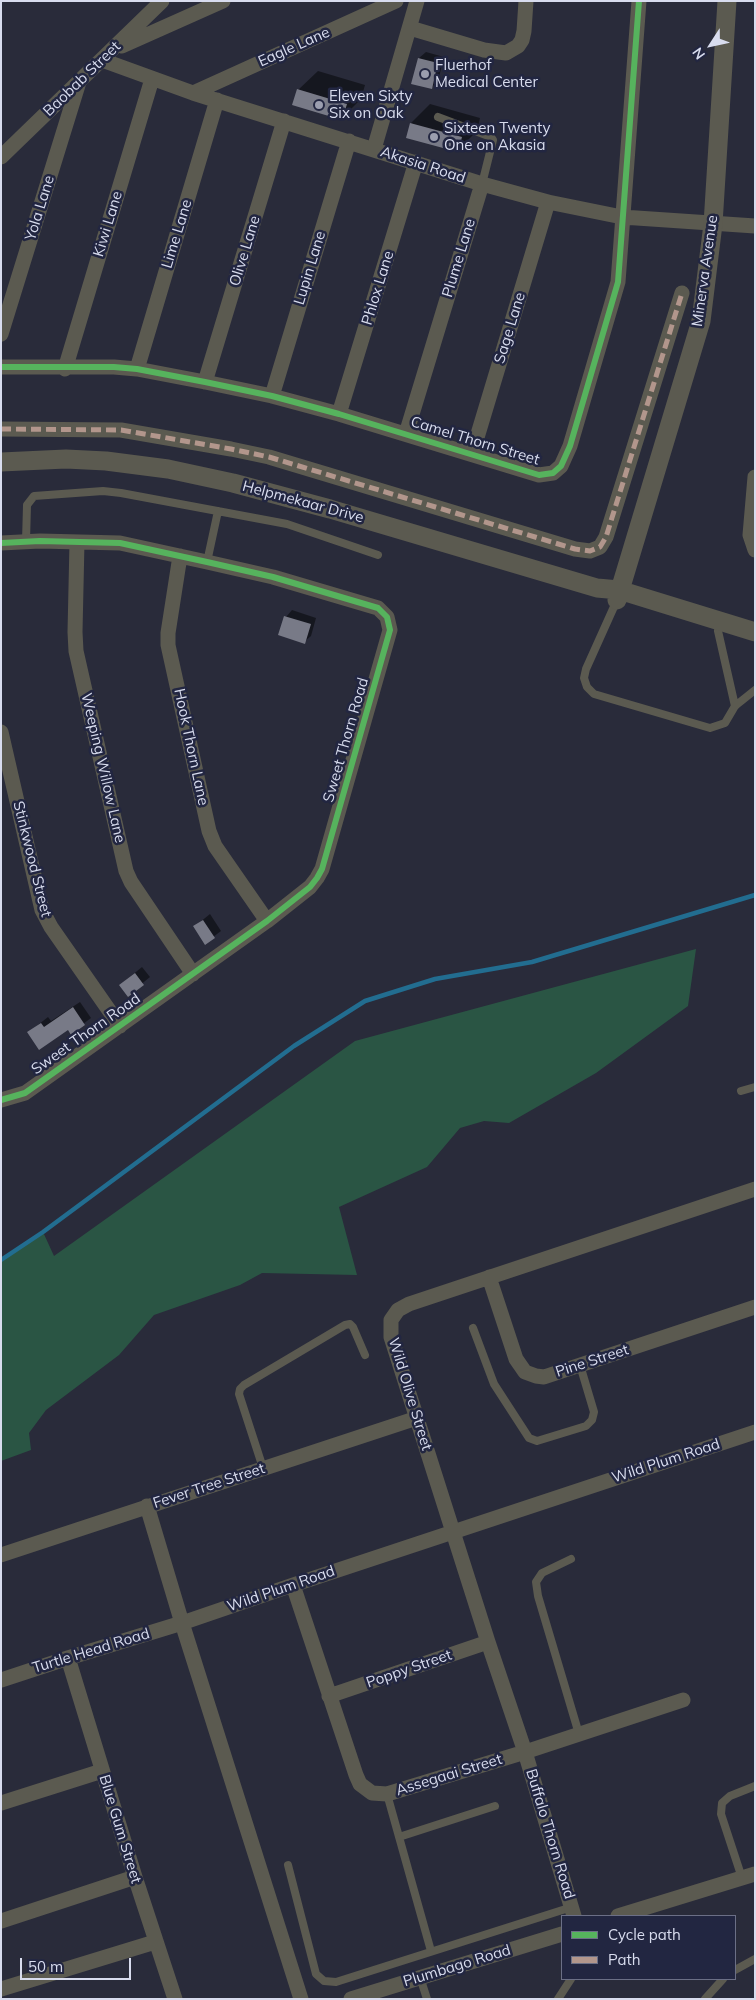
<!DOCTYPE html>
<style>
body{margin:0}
#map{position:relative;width:756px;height:2000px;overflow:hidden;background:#292b3a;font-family:Mulish,sans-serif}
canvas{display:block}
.frame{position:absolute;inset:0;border:2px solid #d8dcee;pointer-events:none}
.legend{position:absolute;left:561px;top:1915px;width:175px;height:65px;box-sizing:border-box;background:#222641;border:1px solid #6b6f86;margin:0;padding:6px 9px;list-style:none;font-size:15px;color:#d8dcee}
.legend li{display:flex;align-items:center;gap:10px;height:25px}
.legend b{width:25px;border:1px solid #6b6f86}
.north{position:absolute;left:686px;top:20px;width:50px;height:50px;-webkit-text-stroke:4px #222641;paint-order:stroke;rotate:235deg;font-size:14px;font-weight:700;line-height:20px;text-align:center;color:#d8dcee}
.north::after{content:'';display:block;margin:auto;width:18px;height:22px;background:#d8dcee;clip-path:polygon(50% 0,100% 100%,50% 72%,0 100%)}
.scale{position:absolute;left:20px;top:1958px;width:111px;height:22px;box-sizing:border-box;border:2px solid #d8dcee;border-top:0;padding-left:6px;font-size:15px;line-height:18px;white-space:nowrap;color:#d8dcee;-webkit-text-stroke:4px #222641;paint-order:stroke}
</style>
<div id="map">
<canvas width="756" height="2000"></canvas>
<div class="frame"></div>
<ul class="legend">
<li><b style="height:6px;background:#56b35d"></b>Cycle path</li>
<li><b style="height:6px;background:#b2968c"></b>Path</li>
</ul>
<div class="north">N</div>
<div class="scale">50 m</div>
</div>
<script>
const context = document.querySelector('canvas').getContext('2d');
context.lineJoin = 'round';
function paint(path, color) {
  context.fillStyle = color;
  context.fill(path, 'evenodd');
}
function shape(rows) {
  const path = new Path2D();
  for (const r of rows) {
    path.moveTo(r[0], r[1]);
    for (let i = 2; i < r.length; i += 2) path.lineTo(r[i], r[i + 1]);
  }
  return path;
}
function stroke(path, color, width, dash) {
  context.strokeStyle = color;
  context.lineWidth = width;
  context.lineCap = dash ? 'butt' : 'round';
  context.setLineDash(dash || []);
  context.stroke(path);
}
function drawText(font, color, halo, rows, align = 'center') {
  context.font = font + ' Mulish,sans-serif';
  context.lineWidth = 5;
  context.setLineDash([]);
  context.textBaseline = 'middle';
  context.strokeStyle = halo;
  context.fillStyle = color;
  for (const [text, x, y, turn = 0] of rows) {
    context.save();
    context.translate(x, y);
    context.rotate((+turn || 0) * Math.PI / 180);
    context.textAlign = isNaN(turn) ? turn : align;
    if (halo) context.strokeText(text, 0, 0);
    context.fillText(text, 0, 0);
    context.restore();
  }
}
paint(shape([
 [696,949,688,1006,596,1073,509,1123,484,1121,460,1128,427,1167,339,1207,357,1275,262,1273,240,1285,154,1315,119,1355,46,1410,29,1433,31,1450,1,1461,1,1258,43,1232,54,1256,355,1041]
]), '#2a5544');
paint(shape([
 [426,52,444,57,438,81,431,88,419,58],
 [318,71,365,85,361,99,341,119,298,90],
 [430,104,480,118,477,131,457,151,411,123],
 [292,610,316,618,311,636,304,642,286,617],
 [210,914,221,931,205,943,194,927],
 [142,967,150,977,128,995,120,985],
 [80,1002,91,1018,71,1033,68,1029,29,1032,48,1017,51,1021]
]), '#0007');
stroke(shape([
 [1,1260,43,1232,294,1046,365,1001,435,979,532,962,755,895]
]), '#226d90', 4.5);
paint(shape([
 [418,58,438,63,432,89,411,84],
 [297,89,347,104,342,120,292,105],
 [410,123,462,137,458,152,406,138],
 [284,616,311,624,305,644,278,635],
 [203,920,215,938,205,945,193,926],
 [135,973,144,985,128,997,119,985],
 [73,1007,85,1025,71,1035,68,1030,39,1050,27,1032,41,1023,44,1027]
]), '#787a87');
stroke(shape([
 [438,117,491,137,493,140,482,184],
 [26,541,27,505,34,496,103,491,121,493,287,524,378,555],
 [207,562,218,511],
 [617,600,586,669,584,678,587,687,594,694,710,728,725,723,735,706,755,690],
 [718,631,735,706],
 [741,1091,755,1087],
 [473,1328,494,1384,529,1438,537,1441,586,1426,592,1420,594,1412,580,1365],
 [263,1468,239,1394,240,1389,244,1385,345,1325,350,1324,353,1327,365,1355],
 [571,1559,542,1573,536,1582,538,1596,579,1734],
 [387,1794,431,1951],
 [399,1837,495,1806],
 [288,1865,316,1974,324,1981,336,1982,572,1907],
 [742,1878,721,1814,722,1803,730,1796,755,1786],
 [735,1970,755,1959],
 [420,1977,427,1999],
 [558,1999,571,1979],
 [705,1999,723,1979]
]), '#5b5a50', 8);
stroke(shape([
 [410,28,484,50,506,53,518,46,522,40,524,31,526,1],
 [122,46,223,1],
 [102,60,193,93,482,184,548,202,622,217,755,226],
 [193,93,396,1],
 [374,149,417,1],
 [1,157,162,1],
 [1,334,79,82],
 [1,367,114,367,137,369,205,382,272,396,339,414,539,475,553,473,561,466,570,446,618,282,639,1],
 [65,369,152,79],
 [137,369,217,100],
 [205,382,284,121],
 [272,396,349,141],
 [339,414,416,162],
 [1,429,121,430,231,449,269,457,575,549,590,551,600,547,606,537,682,293],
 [406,434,482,184],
 [472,454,548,202],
 [755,477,750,535,755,550],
 [77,542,75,632,76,651,126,871,131,882,193,974],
 [1,543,40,541,120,543,207,562,273,577,378,608,387,617,390,630,322,869,317,878,310,887,267,921,25,1093,1,1100],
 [180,556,168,633,168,645,209,831,215,846,267,921],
 [1,732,42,910,51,927,120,1026],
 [489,1277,516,1359,525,1372,536,1376,544,1377,755,1307],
 [147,1506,182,1623,301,1999],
 [1,1555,417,1418],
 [293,1585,356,1775,360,1784,372,1793,387,1794,525,1752,683,1700],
 [68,1658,135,1877,175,1999],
 [1,1680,68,1658,182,1623,293,1585,755,1432],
 [329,1696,488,1642],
 [1,1803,102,1771],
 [574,1916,525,1752,488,1642,391,1337,391,1320,398,1310,409,1304,755,1189],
 [618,1916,755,1874],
 [1,1921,135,1877],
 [1,1989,155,1942],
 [351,1999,562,1934]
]), '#5b5a50', 15);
stroke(shape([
 [1,462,66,459,106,461,168,469,233,483,330,509,597,588,619,590,755,632],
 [617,600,701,321,713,224,727,1]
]), '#5b5a50', 19);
stroke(shape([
 [1,429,121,430,231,449,269,457,575,549,590,551,600,547,606,537,682,293]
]), '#b2968c', 5, [10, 5]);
stroke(shape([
 [1,367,114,367,137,369,205,382,272,396,339,414,539,475,553,473,561,466,570,446,618,282,639,1],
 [1,543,40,541,120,543,207,562,273,577,378,608,387,617,390,630,322,869,317,878,310,887,267,921,25,1093,1,1100]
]), '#56b35d', 6);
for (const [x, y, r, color] of [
 [425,74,5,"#9b9eaf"],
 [319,105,5,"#9b9eaf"],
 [434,137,5,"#9b9eaf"]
]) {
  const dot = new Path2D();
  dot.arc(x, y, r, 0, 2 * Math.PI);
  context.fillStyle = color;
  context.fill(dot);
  stroke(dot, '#222641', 2);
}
drawText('15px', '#d8dcee', '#222641', [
 ["Eagle Lane",294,47,-24],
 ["Baobab Street",82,79,-44],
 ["Akasia Road",423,165,18],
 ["Yola Lane",40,208,-73],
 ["Kiwi Lane",108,224,-73],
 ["Lime Lane",177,234,-73],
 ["Olive Lane",245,251,-73],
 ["Plume Lane",459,258,-73],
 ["Lupin Lane",310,268,-73],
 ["Minerva Avenue",705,271,-82],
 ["Phlox Lane",378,288,-73],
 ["Sage Lane",510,328,-73],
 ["Camel Thorn Street",475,441,17],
 ["Helpmekaar Drive",303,502,15],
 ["Sweet Thorn Road",346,740,-74],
 ["Hook Thorn Lane",191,747,78],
 ["Weeping Willow Lane",103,768,77],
 ["Stinkwood Street",32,859,76],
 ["Sweet Thorn Road",86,1034,-35],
 ["Pine Street",592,1361,-18],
 ["Wild Olive Street",410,1394,73],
 ["Wild Plum Road",666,1461,-18],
 ["Fever Tree Street",209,1486,-18],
 ["Wild Plum Road",281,1589,-19],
 ["Turtle Head Road",91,1651,-17],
 ["Poppy Street",409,1669,-19],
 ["Assegaai Street",449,1775,-17],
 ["Blue Gum Street",120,1829,73],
 ["Buffalo Thorn Road",550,1834,73],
 ["Plumbago Road",457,1966,-17]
]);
drawText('15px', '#d8dcee', '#222641', [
 ["Fluerhof",435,65],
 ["Medical Center",435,82],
 ["Eleven Sixty",329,96],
 ["Six on Oak",329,113],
 ["Sixteen Twenty",444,128],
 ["One on Akasia",444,145]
], 'left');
</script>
